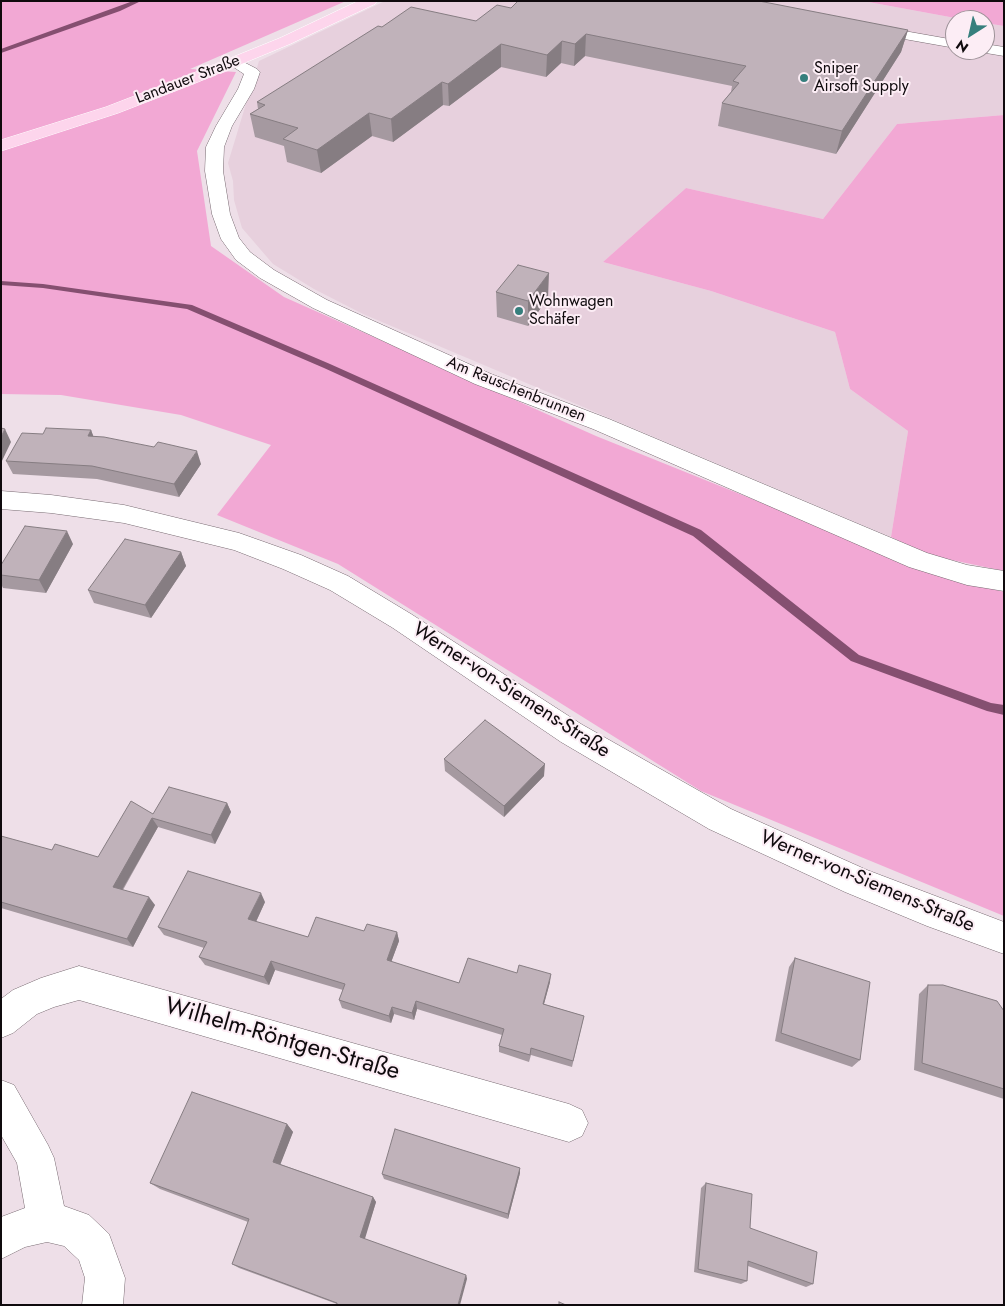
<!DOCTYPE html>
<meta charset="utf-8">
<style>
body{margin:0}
#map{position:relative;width:1005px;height:1306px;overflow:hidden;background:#eedfe8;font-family:Jost,sans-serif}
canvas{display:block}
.frame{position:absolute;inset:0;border:2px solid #0f0a0d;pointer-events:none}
.north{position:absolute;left:945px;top:10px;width:50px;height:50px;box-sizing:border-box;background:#fcedf5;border:1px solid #9d9298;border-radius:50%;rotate:215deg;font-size:14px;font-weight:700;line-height:20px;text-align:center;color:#0f0a0d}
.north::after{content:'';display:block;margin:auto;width:18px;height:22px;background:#367f7d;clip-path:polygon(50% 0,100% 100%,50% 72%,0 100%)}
</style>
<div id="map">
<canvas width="1005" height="1306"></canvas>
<div class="frame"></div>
<div class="north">N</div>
</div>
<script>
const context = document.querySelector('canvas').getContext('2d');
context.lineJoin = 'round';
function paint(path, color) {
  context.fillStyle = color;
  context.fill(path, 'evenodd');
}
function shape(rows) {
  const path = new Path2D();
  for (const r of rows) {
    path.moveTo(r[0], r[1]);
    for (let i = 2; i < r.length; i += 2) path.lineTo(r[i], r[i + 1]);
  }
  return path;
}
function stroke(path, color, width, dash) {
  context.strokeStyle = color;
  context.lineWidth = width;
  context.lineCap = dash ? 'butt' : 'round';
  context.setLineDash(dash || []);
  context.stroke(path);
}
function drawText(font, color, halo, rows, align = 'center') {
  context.font = font + ' Jost,sans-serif';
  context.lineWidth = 4;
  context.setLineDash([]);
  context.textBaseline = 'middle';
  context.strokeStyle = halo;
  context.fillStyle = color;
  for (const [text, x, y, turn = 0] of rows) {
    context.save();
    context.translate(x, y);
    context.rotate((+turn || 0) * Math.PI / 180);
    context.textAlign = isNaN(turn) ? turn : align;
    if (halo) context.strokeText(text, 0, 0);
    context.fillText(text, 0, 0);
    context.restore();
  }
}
paint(shape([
 [385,1,863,1,966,20,955,20,955,50,985,50,985,23,1004,26,1004,115,897,124,823,219,686,188,603,262,711,291,835,332,850,389,908,431,891,537,363,314,314,289,273,264,242,228,234,200,233,181,228,163,259,61]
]), '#e7d0dd');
paint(shape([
 [1,1,346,1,190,69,236,72,197,151,211,246,284,297,596,436,859,542,900,563,1004,592,1004,916,701,791,338,564,217,515,271,445,181,415,61,395,1,394],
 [863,1,1004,1,1004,26,985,23,985,20,966,20],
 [1004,115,1004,571,928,555,891,537,908,431,850,389,835,332,711,291,603,262,686,188,823,219,897,124]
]), '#f2a8d4');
paint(shape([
 [133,1,141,1,120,11,1,53,1,49,133,1],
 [1,281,43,284,192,305,330,364,701,530,859,655,991,703,1004,705,1004,715,987,711,851,661,693,536,324,368,187,309,43,288,1,285,1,281]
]), '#854f70');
const minor = shape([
 [870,25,955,40,955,48,865,32,863,29,865,26,870,25],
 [985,44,1004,47,1004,56,980,52,978,50,985,50,985,44],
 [234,57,257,69,260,72,254,89,232,126,224,147,223,171,230,214,239,238,250,252,274,270,327,300,491,374,609,419,927,553,967,565,1004,571,1004,591,967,585,909,567,593,429,475,384,313,308,260,278,236,260,221,239,212,214,205,171,206,147,216,126,238,89,244,74,226,62,229,59,234,57],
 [1,491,51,495,124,505,239,533,301,555,348,576,411,614,581,724,731,809,867,870,1004,922,1004,954,927,926,845,892,709,829,561,742,393,628,330,590,283,569,234,550,124,523,51,513,1,509,1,491],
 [79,966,569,1104,582,1110,588,1123,582,1136,569,1142,79,1000,54,1007,37,1014,13,1033,1,1038,1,999,13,990,41,978,79,966],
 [1,1080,14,1085,48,1145,54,1158,64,1206,89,1215,109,1234,125,1278,123,1305,82,1305,85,1278,79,1260,64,1246,47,1242,25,1247,1,1259,1,1217,25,1208,17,1163,1,1135,1,1080]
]);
const major = shape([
 [358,1,377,1,375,4,290,44,193,84,118,113,1,151,1,140,106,107,181,78,280,38,358,1]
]);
stroke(minor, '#786b72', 1);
stroke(major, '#fff', 1);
paint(minor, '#fff');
paint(major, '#fdd5ec');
paint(shape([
 [511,8,908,30,901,52,836,154,718,126,722,103,731,92,732,86,585,56,574,66,561,63,546,77,501,67,449,106,443,105,393,142,372,136,321,173,287,162,284,146,255,137,250,114,258,109,257,102,382,27,476,21],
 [496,292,548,298,528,326,497,317],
 [91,430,93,436,201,464,179,497,97,479,13,474,6,461,43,434],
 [73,544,46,593,3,588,1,584,1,565],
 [181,552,186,566,151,618,94,603,88,590],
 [444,759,544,776,504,817,445,771],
 [227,803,231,812,215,844,158,827,123,890,155,905,133,947,1,908,1,902,52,850,98,857,153,814],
 [265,902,256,922,308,937,364,931,397,932,399,941,391,962,459,983,550,982,544,1004,584,1016,572,1067,531,1055,529,1062,499,1052,499,1046,502,1035,417,1009,414,1020,394,1014,391,1023,342,1008,339,1000,343,990,275,970,269,985,205,965,199,957,204,948,164,935,158,927],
 [795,958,860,1060,852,1067,775,1041,789,967],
 [928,985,1004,1011,1004,1099,914,1070,919,994],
 [287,1124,293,1132,280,1164,373,1197,376,1202,364,1239,466,1275,467,1279,337,1304,239,1268,232,1264,248,1222,160,1189,150,1183],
 [520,1168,520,1173,508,1219,384,1179,382,1174],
 [706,1183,750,1228,813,1284,806,1287,748,1266,747,1281,741,1284,694,1272,701,1188]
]), '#a599a0');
paint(shape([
 [908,30,901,52,836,154,842,131],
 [586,34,585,56,574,66,575,44],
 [562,41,561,63,546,77,547,55],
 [501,44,501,67,449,106,448,84],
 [442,82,443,105,393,142,391,119],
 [369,113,372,136,321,173,317,150],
 [549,273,548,298,528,326,528,301],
 [5,429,11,442,1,463,1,437],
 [91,430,96,443,88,436],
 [197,451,201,464,179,497,174,484],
 [67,531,73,544,46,593,39,580],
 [181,552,186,566,151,618,145,605],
 [545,764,544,776,504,817,504,806],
 [227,803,231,812,215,844,211,835],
 [152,818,158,827,119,895,113,887],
 [261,893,265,902,253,928,248,919],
 [149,897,155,905,133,947,127,939],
 [397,932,399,941,389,968,387,960],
 [271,961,275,970,269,985,264,977],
 [551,974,550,982,542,1011,543,1004],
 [416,1001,417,1009,414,1020,412,1013],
 [392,1007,394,1014,391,1023,389,1016],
 [287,1124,293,1132,279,1168,273,1162],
 [520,1168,520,1173,508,1219,508,1214],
 [373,1197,376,1202,364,1242,360,1237],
 [466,1275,467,1279,460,1305,458,1305]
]), '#867d82');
const building = shape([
 [518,1,759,1,908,30,842,131,722,103,739,83,733,81,746,66,586,34,575,44,562,41,547,55,501,44,448,84,442,82,391,119,369,113,317,150,283,139,298,128,250,114,265,105,257,102,378,26,382,27,411,7,476,21,497,5,511,8,518,1],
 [518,265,549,273,528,301,496,292,518,265],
 [1,428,5,429,1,437,1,428],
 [46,428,91,430,88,436,104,437,154,447,158,442,197,451,174,484,92,466,6,461,22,433,43,434,46,428],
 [25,526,67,531,39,580,1,575,1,565,25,526],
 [125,539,181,552,145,605,88,590,125,539],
 [485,720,545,764,504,806,444,759,485,720],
 [169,787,227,803,211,835,152,818,113,887,149,897,127,939,1,902,1,836,52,850,55,844,98,857,131,801,153,814,169,787],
 [188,871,261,893,248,919,308,937,316,917,364,931,367,924,397,932,387,960,459,983,468,958,517,973,519,965,551,974,543,1004,584,1016,573,1061,531,1048,530,1055,499,1046,504,1029,416,1001,412,1013,392,1007,389,1016,339,1000,345,984,271,961,264,977,199,957,207,942,158,927,188,871],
 [795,958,870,982,860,1060,781,1033,795,958],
 [928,985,943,985,997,1001,1004,1011,1004,1089,922,1063,928,985],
 [192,1092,287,1124,273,1162,373,1197,360,1237,466,1275,458,1305,337,1305,337,1303,232,1264,249,1219,150,1183,192,1092],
 [395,1129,520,1168,508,1214,382,1174,395,1129],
 [706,1183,752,1194,750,1228,817,1252,813,1284,748,1261,747,1281,698,1269,706,1183],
 [559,1302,566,1305,559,1305,559,1302]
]);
paint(building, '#c0b2ba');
stroke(building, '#867d82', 1);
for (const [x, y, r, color] of [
 [804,78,5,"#367f7d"],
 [519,311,5,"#367f7d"]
]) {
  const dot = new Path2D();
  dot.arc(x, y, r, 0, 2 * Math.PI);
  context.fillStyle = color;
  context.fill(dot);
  stroke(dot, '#fcedf5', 2);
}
drawText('16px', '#0f0a0d', '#fcedf5', [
 ["Sniper",814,69],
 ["Airsoft Supply",814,87],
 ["Wohnwagen",529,302],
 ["Schäfer",529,320]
], 'left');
drawText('16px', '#0f0a0d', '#fcedf5', [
 ["Landauer Straße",188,80,-21],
 ["Am Rauschenbrunnen",516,390,22]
]);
drawText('20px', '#0f0a0d', '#fcedf5', [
 ["Werner-von-Siemens-Straße",511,691,33],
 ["Werner-von-Siemens-Straße",867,882,23]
]);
drawText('24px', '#0f0a0d', '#fcedf5', [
 ["Wilhelm-Röntgen-Straße",282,1040,16]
]);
</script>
